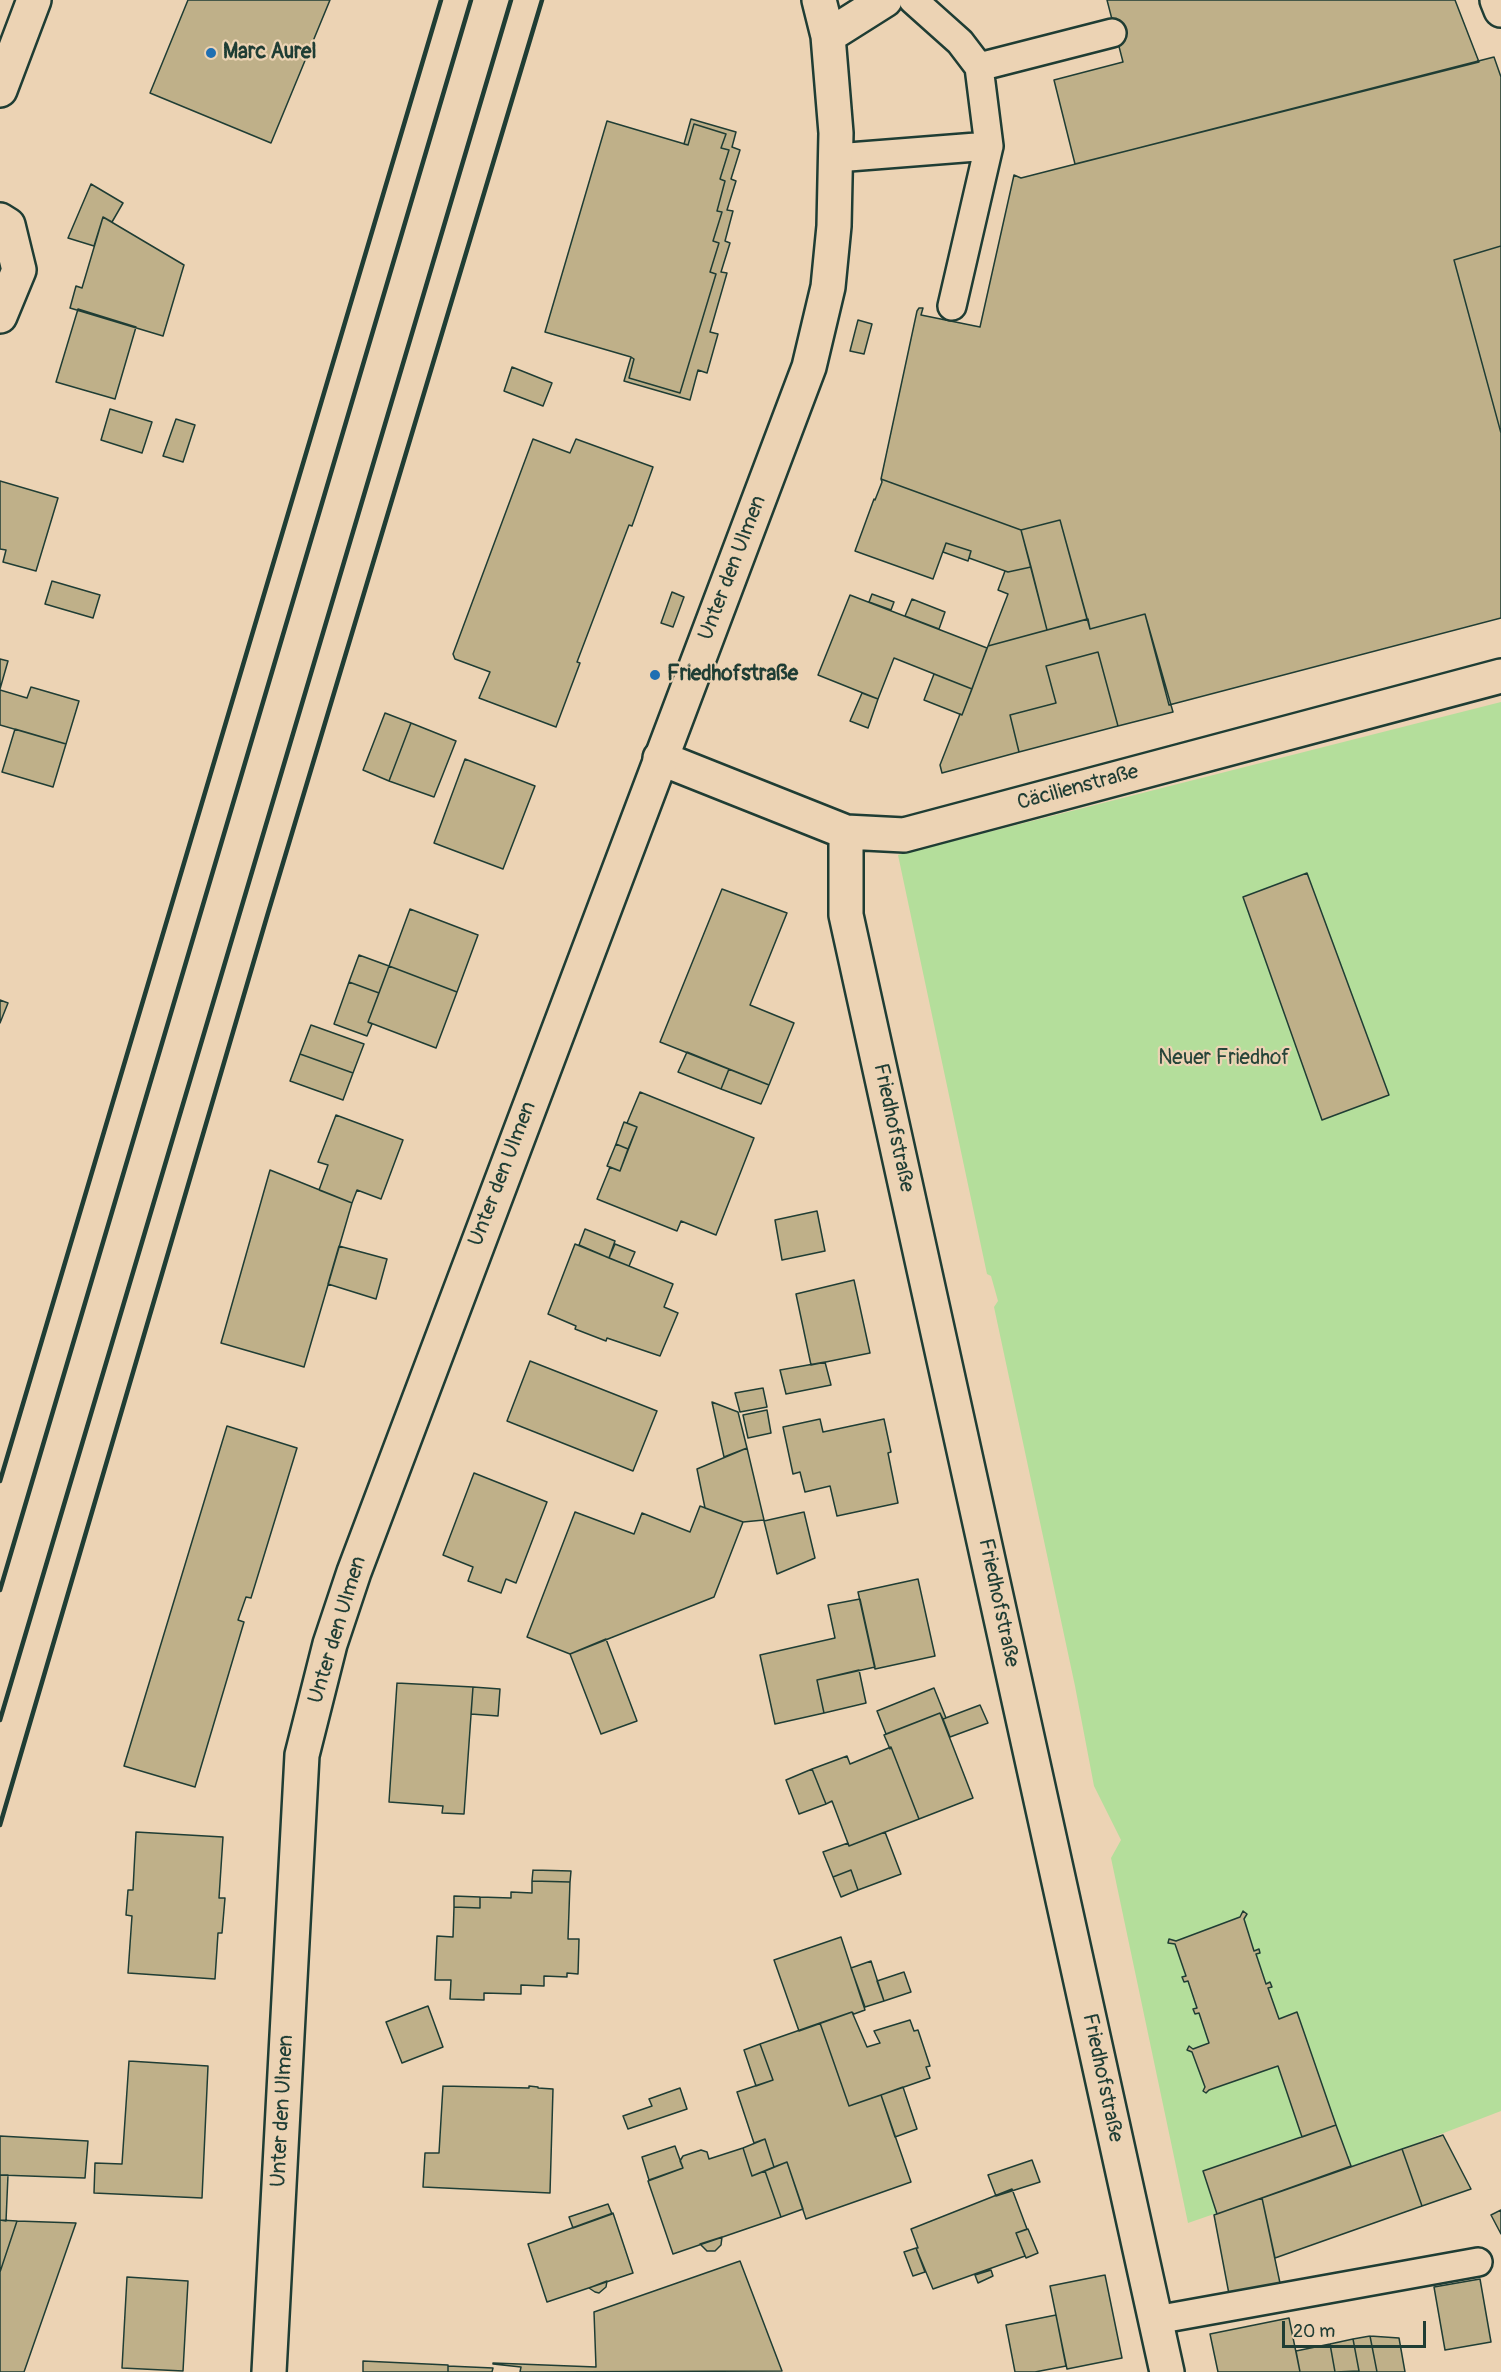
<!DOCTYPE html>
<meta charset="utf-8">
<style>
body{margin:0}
#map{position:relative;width:1501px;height:2372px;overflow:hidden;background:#ecd3b4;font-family:Pangolin,sans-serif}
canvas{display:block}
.scale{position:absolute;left:1282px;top:2321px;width:144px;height:27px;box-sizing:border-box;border:3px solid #1f3d34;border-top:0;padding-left:8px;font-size:18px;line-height:21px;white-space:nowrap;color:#1f3d34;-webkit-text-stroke:4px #ecd3b4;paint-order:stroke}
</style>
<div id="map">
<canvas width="1501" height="2372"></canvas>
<div class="scale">20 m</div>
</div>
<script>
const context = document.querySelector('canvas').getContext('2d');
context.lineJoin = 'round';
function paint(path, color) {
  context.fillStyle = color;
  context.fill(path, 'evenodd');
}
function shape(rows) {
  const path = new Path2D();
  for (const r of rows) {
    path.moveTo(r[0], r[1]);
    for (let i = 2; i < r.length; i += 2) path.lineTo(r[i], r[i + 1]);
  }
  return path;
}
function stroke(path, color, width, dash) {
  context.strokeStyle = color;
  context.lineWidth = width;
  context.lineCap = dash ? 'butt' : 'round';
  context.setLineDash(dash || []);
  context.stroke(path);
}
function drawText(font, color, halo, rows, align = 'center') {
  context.font = font + ' Pangolin,sans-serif';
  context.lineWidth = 4.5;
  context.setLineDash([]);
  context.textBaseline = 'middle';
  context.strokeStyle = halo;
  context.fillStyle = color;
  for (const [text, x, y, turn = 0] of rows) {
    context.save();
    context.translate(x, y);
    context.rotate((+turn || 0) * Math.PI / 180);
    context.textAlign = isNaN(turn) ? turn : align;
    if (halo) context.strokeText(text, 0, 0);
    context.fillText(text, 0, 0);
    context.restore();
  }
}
paint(shape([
 [1501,702,1501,2111,1402,2149,1188,2223,1111,1858,1121,1840,1094,1786,1075,1686,994,1307,998,1301,991,1276,987,1274,898,855]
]), '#b4de9b');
const building = shape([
 [188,0,330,0,271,143,150,93,188,0],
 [1107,0,1455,0,1479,62,1075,164,1054,80,1123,62,1107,0],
 [1494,57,1501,77,1501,246,1454,260,1501,433,1501,618,1169,705,1145,614,1090,629,1060,520,1021,530,881,479,917,311,919,308,923,308,921,315,980,327,1014,175,1021,178,1494,57],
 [691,119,736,132,732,147,740,150,731,179,736,181,727,210,733,211,725,241,730,243,721,272,727,273,710,332,718,334,707,373,698,370,690,400,624,381,631,357,634,359,629,378,680,393,716,274,710,272,719,243,713,241,722,212,717,211,725,181,720,179,729,150,721,148,726,134,694,124,688,145,684,144,691,119],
 [607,121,688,145,694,124,726,134,721,148,729,150,720,179,725,181,717,211,722,212,713,241,719,243,710,272,716,274,680,393,629,378,634,359,631,357,545,332,607,121],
 [91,184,123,203,112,222,103,217,94,246,68,238,91,184],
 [103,217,184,265,163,336,70,308,76,286,82,288,103,217],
 [1501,246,1501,433,1454,260,1501,246],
 [78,309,136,327,115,399,56,382,78,309],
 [858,320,872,324,864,354,850,351,858,320],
 [512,367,552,383,543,406,504,391,512,367],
 [110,409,152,422,142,453,101,440,110,409],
 [176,419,195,425,183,462,163,456,176,419],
 [533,439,570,453,576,439,653,467,632,526,629,525,577,662,580,663,556,727,479,698,490,672,455,659,453,654,533,439],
 [881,479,1021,530,1031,567,1008,572,969,558,971,551,946,543,933,579,855,551,874,499,875,500,882,482,881,479],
 [0,481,58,498,36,571,3,562,6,550,0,549,0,481],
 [1060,520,1087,619,1047,630,1021,530,1060,520],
 [946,543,971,551,968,561,943,552,946,543],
 [1031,567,1047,630,988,646,1008,594,998,590,1005,571,1008,572,1031,567],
 [52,581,100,595,93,618,45,604,52,581],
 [672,592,684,597,673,627,661,623,672,592],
 [872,594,894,602,891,610,869,602,872,594],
 [850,595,987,648,972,689,894,658,878,699,818,675,850,595],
 [912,599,945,612,939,629,905,616,912,599],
 [1145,614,1173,712,1118,726,1098,652,1046,666,1056,703,1010,715,1019,752,942,773,940,765,960,714,962,715,988,646,1088,619,1090,629,1145,614],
 [1098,652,1118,726,1019,752,1010,715,1056,703,1046,666,1098,652],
 [0,659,8,661,0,689,0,659],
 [934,674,972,689,962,715,924,700,934,674],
 [31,687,79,701,66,744,0,725,0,690,27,698,31,687],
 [862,693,878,699,868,728,850,721,862,693],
 [385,713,411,723,389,781,363,770,385,713],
 [411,723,456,741,434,797,389,781,411,723],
 [15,729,66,744,53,787,2,772,15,729],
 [465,759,535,786,503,869,434,843,465,759],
 [1307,873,1389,1095,1322,1120,1243,897,1307,873],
 [722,889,787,913,750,1005,794,1023,769,1085,660,1042,722,889],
 [410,909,478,935,457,992,389,966,410,909],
 [359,955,389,966,379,993,349,982,359,955],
 [389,966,457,992,436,1048,368,1022,389,966],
 [349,982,379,993,368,1022,372,1024,367,1036,334,1024,349,982],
 [0,1000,8,1003,0,1023,0,1000],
 [311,1025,364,1044,353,1073,300,1054,311,1025],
 [687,1052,729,1069,721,1089,678,1072,687,1052],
 [300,1054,353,1073,343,1100,290,1081,300,1054],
 [729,1069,769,1085,761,1104,721,1089,729,1069],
 [640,1092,754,1138,716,1235,681,1221,677,1231,597,1199,610,1167,620,1171,637,1127,627,1123,640,1092],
 [336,1115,403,1140,381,1199,357,1190,352,1203,319,1190,328,1165,318,1162,336,1115],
 [624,1122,637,1127,628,1149,616,1144,624,1122],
 [616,1144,628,1149,620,1171,607,1166,616,1144],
 [270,1170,352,1203,304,1367,221,1343,270,1170],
 [817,1211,825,1251,782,1260,775,1220,817,1211],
 [585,1229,615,1241,609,1258,579,1245,585,1229],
 [575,1244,673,1284,664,1307,678,1313,660,1356,607,1338,606,1341,575,1329,576,1326,548,1314,575,1244],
 [615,1244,635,1252,629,1266,609,1258,615,1244],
 [339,1246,387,1259,376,1299,328,1284,339,1246],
 [854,1280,870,1353,811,1365,796,1294,854,1280],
 [530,1361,657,1411,633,1471,507,1421,530,1361],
 [825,1362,831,1385,786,1394,780,1370,825,1362],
 [763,1388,767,1407,740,1412,735,1393,763,1388],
 [712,1402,738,1412,747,1448,724,1457,712,1402],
 [767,1410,771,1433,748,1438,743,1415,767,1410],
 [820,1419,823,1432,884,1419,891,1452,888,1453,898,1503,837,1516,830,1486,805,1492,800,1472,793,1474,783,1427,820,1419],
 [227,1426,297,1448,251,1598,246,1597,238,1620,244,1622,195,1787,124,1766,227,1426],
 [747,1448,764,1520,743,1522,705,1508,697,1469,747,1448],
 [474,1473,547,1502,516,1583,506,1579,501,1593,468,1581,473,1567,443,1555,474,1473],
 [700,1506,743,1522,714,1597,570,1654,527,1637,575,1512,634,1534,642,1513,690,1532,700,1506],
 [804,1512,815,1558,777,1574,764,1521,804,1512],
 [918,1579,935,1656,875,1669,858,1592,918,1579],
 [860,1599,875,1667,817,1680,824,1713,775,1724,760,1655,835,1638,828,1605,860,1599],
 [606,1639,637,1721,601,1734,570,1654,606,1639],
 [859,1670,866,1703,824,1713,817,1680,859,1670],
 [397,1683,473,1687,464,1814,442,1813,443,1806,389,1802,397,1683],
 [473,1687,500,1689,498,1716,471,1714,473,1687],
 [934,1688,946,1718,943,1719,940,1713,886,1734,877,1711,934,1688],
 [980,1705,988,1723,950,1737,943,1719,980,1705],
 [940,1713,973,1798,919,1819,891,1747,890,1749,884,1735,940,1713],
 [891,1747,919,1819,849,1846,832,1801,826,1804,812,1769,847,1756,850,1764,891,1747],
 [812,1769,826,1804,799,1814,786,1780,812,1769],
 [136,1832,223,1837,219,1898,225,1898,222,1933,218,1933,215,1979,128,1973,132,1916,126,1915,128,1890,133,1890,136,1832],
 [885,1832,901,1874,858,1890,851,1870,833,1877,823,1852,848,1843,849,1846,885,1832],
 [533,1870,571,1871,570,1882,532,1881,533,1870],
 [851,1870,858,1890,841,1897,833,1877,851,1870],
 [532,1881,570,1882,568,1939,579,1939,578,1974,567,1973,567,1977,544,1976,544,1986,521,1985,521,1994,484,1993,484,2000,450,1999,451,1980,435,1980,437,1936,453,1937,454,1907,480,1908,480,1897,511,1898,511,1892,532,1893,532,1881],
 [454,1896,480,1897,480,1908,454,1907,454,1896],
 [1243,1911,1247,1914,1244,1919,1254,1951,1259,1949,1260,1953,1256,1954,1266,1984,1270,1982,1272,1987,1268,1988,1279,2019,1297,2012,1336,2125,1302,2137,1278,2066,1209,2090,1206,2093,1203,2091,1205,2087,1192,2052,1187,2050,1189,2046,1193,2049,1209,2043,1199,2013,1195,2014,1193,2009,1197,2008,1188,1981,1184,1982,1182,1977,1186,1976,1175,1944,1168,1943,1169,1939,1176,1941,1240,1917,1243,1911],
 [841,1937,865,2010,854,2014,852,2012,799,2031,774,1960,841,1937],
 [871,1961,884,2001,865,2007,851,1968,871,1961],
 [904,1972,911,1992,884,2001,877,1981,904,1972],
 [428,2006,443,2047,402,2063,386,2022,428,2006],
 [852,2012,867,2047,880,2043,874,2031,910,2020,914,2031,918,2030,930,2066,926,2067,930,2078,849,2106,820,2023,852,2012],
 [820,2023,849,2106,881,2095,911,2182,806,2219,787,2162,774,2167,765,2139,754,2143,737,2092,773,2080,760,2044,820,2023],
 [760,2044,773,2080,756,2086,744,2050,760,2044],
 [129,2061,208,2066,202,2198,94,2193,95,2163,122,2164,129,2061],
 [443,2086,529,2088,529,2086,538,2087,538,2088,553,2089,550,2193,423,2187,425,2153,439,2153,443,2086],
 [903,2087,917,2129,895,2137,881,2095,903,2087],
 [680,2088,687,2109,628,2129,623,2116,652,2106,649,2099,680,2088],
 [1336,2125,1351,2166,1217,2214,1203,2171,1336,2125],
 [1443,2135,1471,2189,1422,2206,1402,2149,1443,2135],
 [0,2136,88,2141,85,2178,0,2175,0,2136],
 [765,2139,774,2167,752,2176,743,2148,765,2139],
 [675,2146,683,2168,649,2180,642,2157,675,2146],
 [743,2148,752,2176,765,2171,781,2217,673,2254,648,2181,683,2168,680,2161,683,2156,701,2150,707,2152,709,2159,743,2148],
 [1402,2149,1422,2206,1275,2258,1262,2198,1402,2149],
 [1032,2160,1040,2182,996,2196,988,2175,1032,2160],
 [787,2162,803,2209,781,2217,765,2171,787,2162],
 [0,2175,8,2175,6,2221,0,2220,0,2175],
 [1012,2189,1027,2229,1016,2233,1025,2256,933,2289,916,2248,918,2248,911,2229,1012,2189],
 [1262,2198,1280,2283,1229,2294,1214,2215,1262,2198],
 [608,2204,612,2214,573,2228,569,2217,608,2204],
 [1501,2210,1501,2234,1491,2215,1501,2210],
 [613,2213,633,2273,547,2302,528,2244,613,2213],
 [0,2220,17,2221,0,2272,0,2220],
 [17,2221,76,2223,24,2372,0,2372,0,2272,17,2221],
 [1028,2229,1038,2253,1026,2258,1016,2233,1028,2229],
 [722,2237,721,2245,715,2251,707,2251,700,2244,722,2237],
 [916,2248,925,2272,913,2276,904,2252,916,2248],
 [740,2261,782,2371,520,2372,521,2367,493,2364,493,2363,596,2367,594,2312,740,2261],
 [991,2270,993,2276,978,2283,975,2275,991,2270],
 [1105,2275,1122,2358,1067,2369,1050,2286,1105,2275],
 [127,2277,188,2281,183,2371,122,2368,127,2277],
 [1480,2279,1491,2342,1445,2350,1434,2287,1480,2279],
 [607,2281,606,2287,599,2293,595,2292,589,2288,607,2281],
 [1056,2315,1066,2366,1035,2372,1015,2372,1006,2325,1056,2315],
 [1289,2318,1300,2372,1218,2372,1210,2334,1289,2318],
 [1370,2336,1377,2372,1352,2372,1359,2371,1353,2339,1370,2336],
 [1370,2336,1399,2338,1405,2372,1377,2372,1370,2336],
 [1353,2339,1359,2371,1335,2372,1330,2344,1353,2339],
 [1330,2344,1335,2372,1300,2372,1296,2351,1330,2344],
 [363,2361,448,2365,448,2372,363,2372,363,2361],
 [448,2366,493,2368,492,2372,448,2372,448,2366]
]);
paint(building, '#bfb089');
stroke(building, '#1f3d34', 1.5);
const lane = shape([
 [913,0,960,42,979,67,989,146,952,306],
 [979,67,1112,33],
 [836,158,989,146],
 [1156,2320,1478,2262]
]);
const street = shape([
 [1497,0,1501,10],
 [0,220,8,225,19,270,0,316],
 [660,758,846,832,904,835,1501,676],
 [846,832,846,915,1167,2372]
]);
const secondary = shape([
 [828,36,885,0],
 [0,90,34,0],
 [269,2372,302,1755,330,1644,354,1572,809,367,828,287,834,226,836,133,828,36,819,0]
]);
stroke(lane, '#1f3d34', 32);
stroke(street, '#1f3d34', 38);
stroke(secondary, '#1f3d34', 38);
stroke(lane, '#ecd3b4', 27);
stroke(street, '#ecd3b4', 33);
stroke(secondary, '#ecd3b4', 33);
stroke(shape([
 [0,1481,441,0],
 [0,1590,471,0],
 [0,1720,511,0],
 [0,1825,268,913,542,0]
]), '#1f3d34', 4.5);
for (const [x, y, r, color] of [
 [211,53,6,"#1f6fb2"],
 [655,675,6,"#1f6fb2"]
]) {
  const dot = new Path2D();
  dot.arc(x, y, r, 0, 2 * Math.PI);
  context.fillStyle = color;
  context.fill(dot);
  stroke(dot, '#ecd3b4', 2);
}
drawText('bold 21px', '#1f3d34', '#ecd3b4', [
 ["Marc Aurel",223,53],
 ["Friedhofstraße",667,675]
], 'left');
drawText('21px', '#1f3d34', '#ecd3b4', [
 ["Unter den Ulmen",733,568,-69],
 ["Cäcilienstraße",1078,788,-15],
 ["Friedhofstraße",893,1128,78],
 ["Unter den Ulmen",503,1174,-69],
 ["Friedhofstraße",998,1603,78],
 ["Unter den Ulmen",338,1630,-73],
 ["Friedhofstraße",1102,2078,78],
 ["Unter den Ulmen",283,2111,-87]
]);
drawText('21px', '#264539', '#ecd3b4', [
 ["Neuer Friedhof",1224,1059]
]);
</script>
